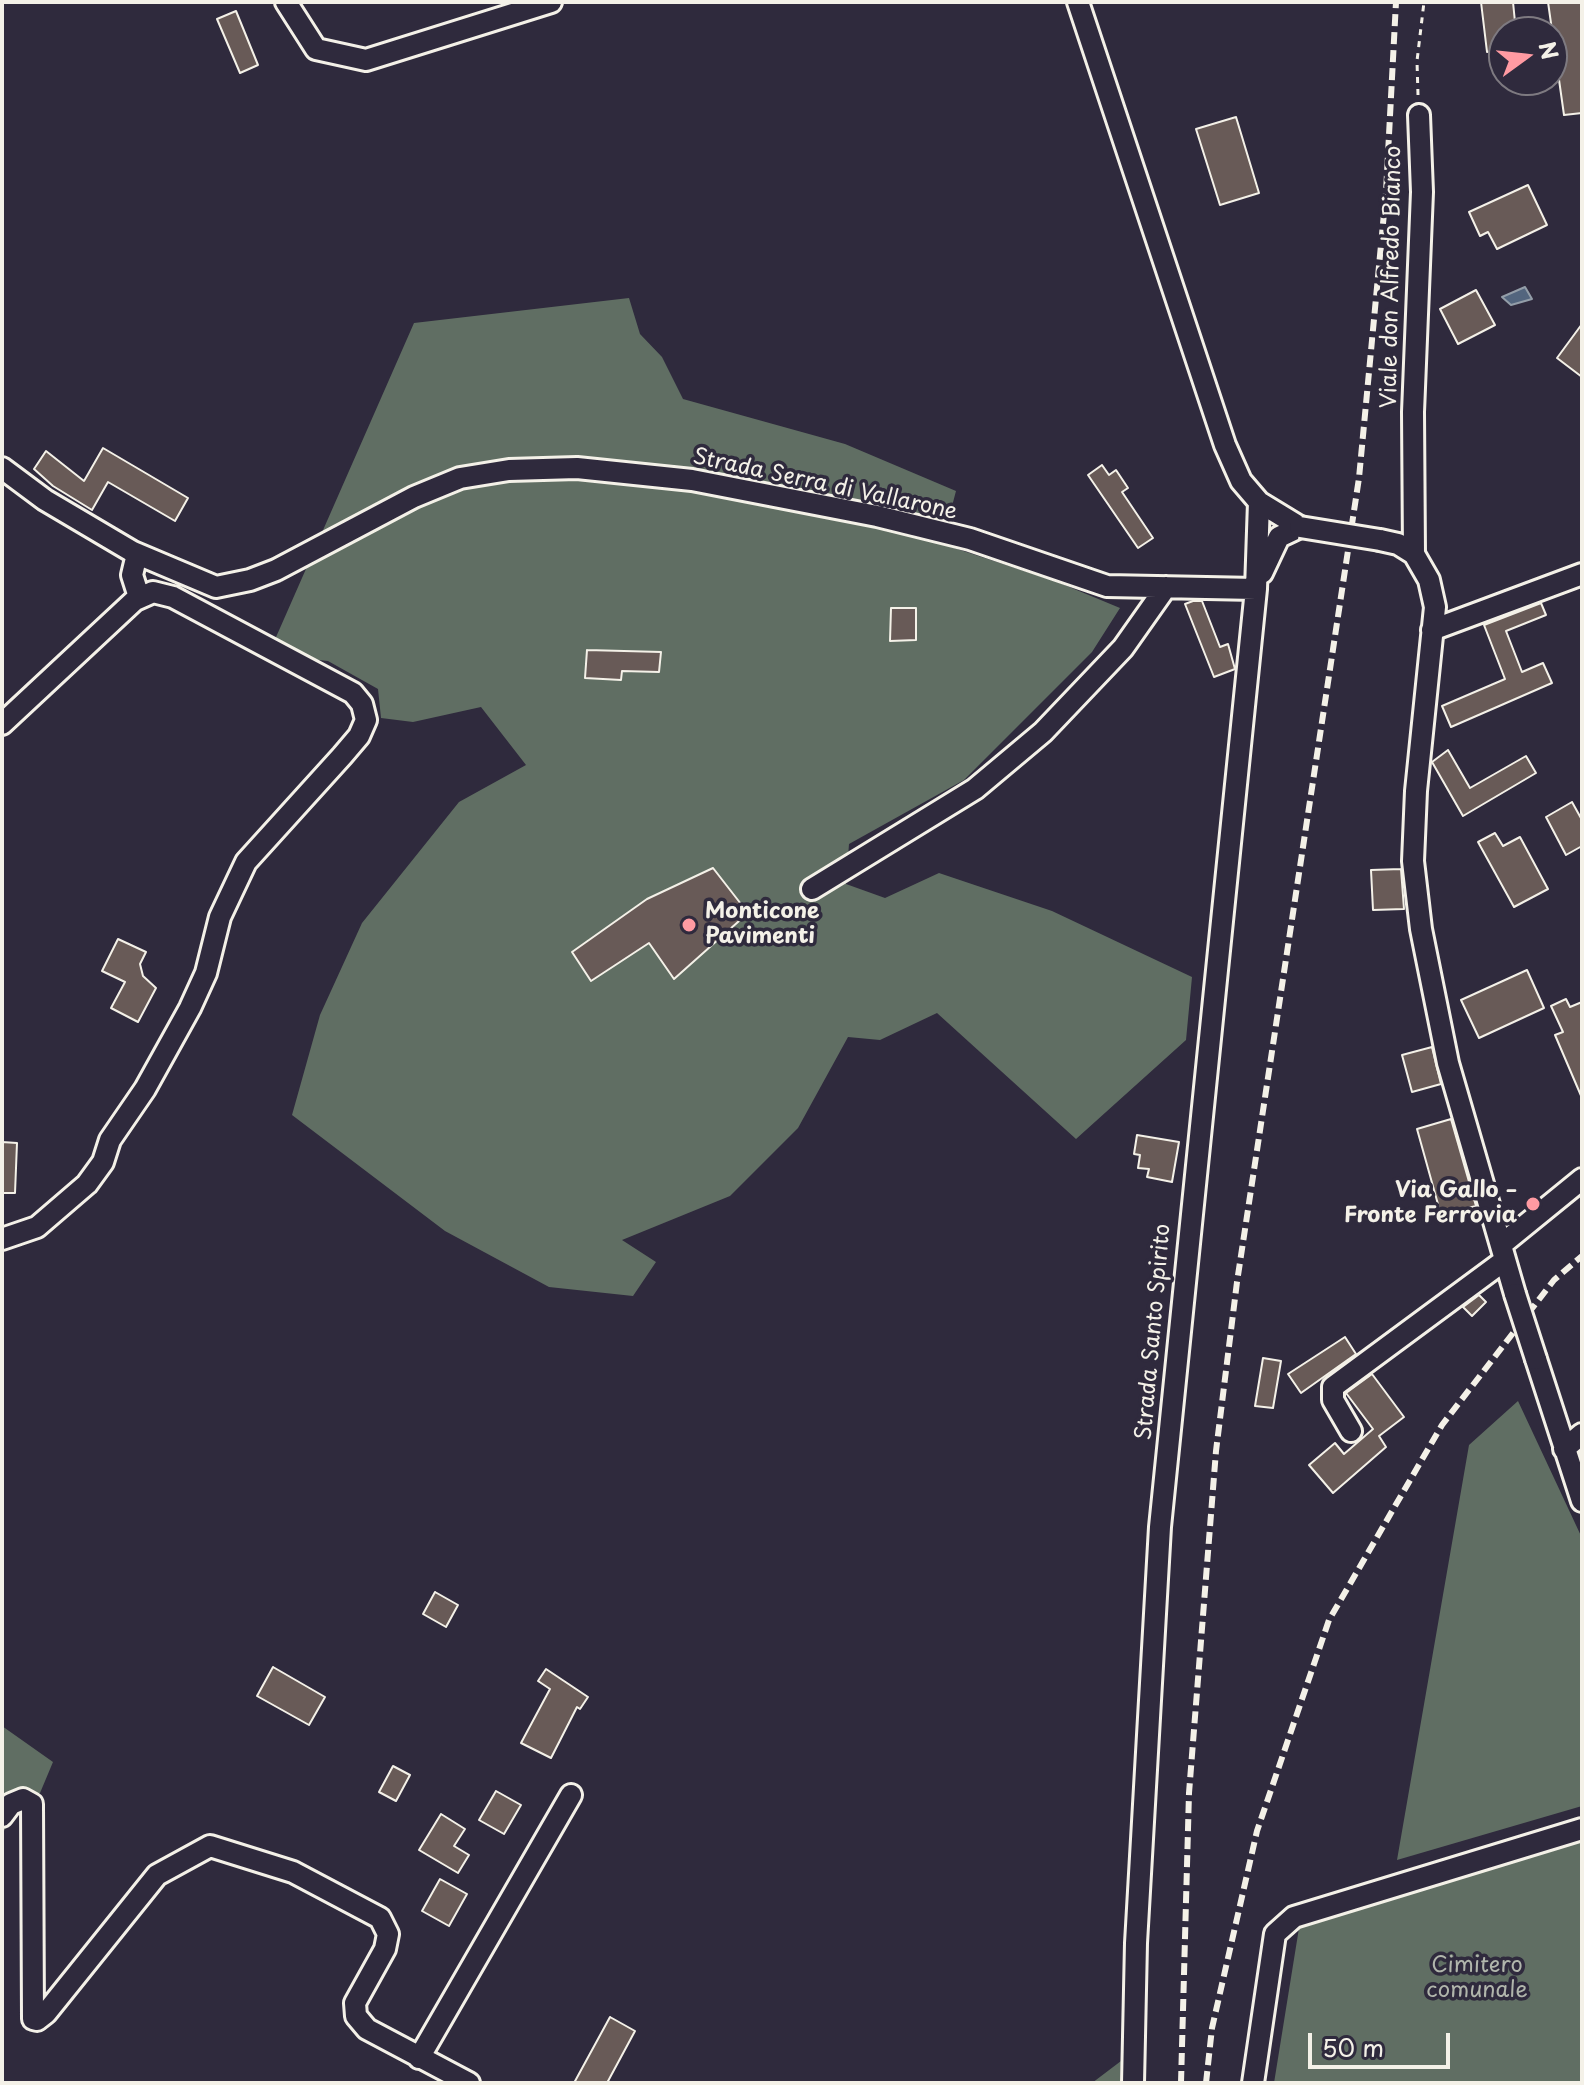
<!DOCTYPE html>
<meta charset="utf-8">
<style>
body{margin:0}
#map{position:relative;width:1584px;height:2085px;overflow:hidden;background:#2f2a3d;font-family:"Playpen Sans",sans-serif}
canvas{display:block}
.frame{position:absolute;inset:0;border:4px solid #f4f1e8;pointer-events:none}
.north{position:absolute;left:1488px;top:16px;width:80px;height:80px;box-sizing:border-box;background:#2f2a3d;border:2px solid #7e7a81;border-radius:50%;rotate:75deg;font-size:22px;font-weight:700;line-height:32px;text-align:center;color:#f4f1e8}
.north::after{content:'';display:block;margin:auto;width:28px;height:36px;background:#ff9aa2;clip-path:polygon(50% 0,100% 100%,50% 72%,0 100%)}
.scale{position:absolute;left:1308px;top:2033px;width:142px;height:36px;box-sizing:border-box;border:4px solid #f4f1e8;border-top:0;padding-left:10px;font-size:24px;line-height:28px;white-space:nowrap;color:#f4f1e8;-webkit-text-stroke:6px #2f2a3d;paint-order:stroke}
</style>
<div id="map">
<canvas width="1584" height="2085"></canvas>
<div class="frame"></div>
<div class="north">N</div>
<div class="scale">50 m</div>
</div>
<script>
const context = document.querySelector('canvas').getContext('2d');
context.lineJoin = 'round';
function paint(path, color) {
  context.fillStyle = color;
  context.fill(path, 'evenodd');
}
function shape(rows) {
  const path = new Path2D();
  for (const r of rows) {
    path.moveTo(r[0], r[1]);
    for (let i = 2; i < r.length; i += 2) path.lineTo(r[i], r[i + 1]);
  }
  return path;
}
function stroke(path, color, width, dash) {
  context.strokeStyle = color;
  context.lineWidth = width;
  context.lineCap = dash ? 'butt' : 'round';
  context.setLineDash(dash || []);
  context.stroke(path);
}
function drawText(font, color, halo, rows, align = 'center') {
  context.font = font + ' "Playpen Sans",sans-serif';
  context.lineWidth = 7;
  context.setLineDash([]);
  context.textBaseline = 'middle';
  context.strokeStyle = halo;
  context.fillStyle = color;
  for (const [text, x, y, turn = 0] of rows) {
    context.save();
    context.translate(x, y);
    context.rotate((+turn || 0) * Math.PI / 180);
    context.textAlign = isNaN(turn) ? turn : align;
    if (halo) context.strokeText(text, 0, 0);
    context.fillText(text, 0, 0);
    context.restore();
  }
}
paint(shape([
 [629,298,640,334,662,357,683,399,845,444,956,491,942,544,1055,581,1120,608,1092,652,964,780,849,844,846,884,885,898,939,873,1052,911,1192,977,1186,1040,1076,1139,937,1013,880,1040,848,1037,798,1128,730,1196,622,1240,656,1262,633,1296,549,1287,445,1231,292,1115,320,1015,362,923,459,802,526,765,481,707,413,722,381,718,378,689,328,661,299,658,273,644,414,323],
 [1518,1401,1582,1538,1582,1806,1397,1860,1469,1445],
 [2,1726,53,1762,40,1793,20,1806,2,1834],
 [1582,1839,1582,2083,1274,2083,1299,1928],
 [1121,2061,1120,2083,1092,2083]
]), '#606e63');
const water = shape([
 [1525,287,1532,299,1511,305,1502,297,1525,287]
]);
paint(water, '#53657e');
stroke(water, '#939da8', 2);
const building = shape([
 [1481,2,1513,2,1516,32,1504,32,1504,50,1487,52,1481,2],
 [1548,2,1582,2,1582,113,1564,115,1548,2],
 [236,11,258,65,240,73,217,19,236,11],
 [1236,117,1259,193,1220,205,1196,129,1236,117],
 [1528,185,1547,225,1497,249,1488,232,1480,236,1469,212,1528,185],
 [1476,290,1495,325,1458,344,1440,309,1476,290],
 [1582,324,1582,377,1557,358,1582,324],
 [103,448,188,498,175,521,108,482,92,510,53,486,34,469,46,451,84,481,103,448],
 [1102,465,1109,475,1116,470,1128,488,1122,492,1153,538,1138,548,1088,475,1102,465],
 [1193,601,1202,601,1220,647,1228,644,1235,669,1214,677,1185,604,1193,601],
 [1541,603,1546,615,1506,631,1522,672,1543,663,1552,683,1451,727,1442,706,1505,679,1484,625,1541,603],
 [891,608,916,608,916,640,890,641,891,608],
 [587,650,661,652,659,672,622,671,621,680,585,678,587,650],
 [1448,750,1470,788,1526,756,1536,773,1463,816,1432,762,1448,750],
 [1572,802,1582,820,1582,846,1566,855,1546,817,1572,802],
 [1495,833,1503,846,1520,837,1548,889,1514,907,1478,842,1495,833],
 [713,868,748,913,674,979,649,943,591,981,572,952,647,899,713,868],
 [1401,869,1404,909,1373,910,1371,870,1401,869],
 [118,939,146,952,140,964,143,976,156,988,138,1022,111,1008,125,982,102,971,118,939],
 [1527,970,1544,1008,1479,1038,1461,1000,1527,970],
 [1566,999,1570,1007,1582,1002,1582,1098,1555,1035,1563,1032,1551,1006,1566,999],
 [1432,1047,1441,1084,1412,1092,1402,1055,1432,1047],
 [1451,1119,1476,1206,1441,1215,1417,1129,1451,1119],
 [1137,1135,1179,1142,1172,1182,1147,1177,1149,1169,1138,1168,1140,1155,1134,1154,1137,1135],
 [2,1142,17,1143,15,1193,2,1193,2,1142],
 [1479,1295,1486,1302,1472,1316,1463,1307,1479,1295],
 [1345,1337,1356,1354,1301,1393,1288,1374,1345,1337],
 [1263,1358,1281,1361,1273,1408,1255,1406,1263,1358],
 [1372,1374,1404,1417,1379,1436,1386,1447,1333,1493,1309,1465,1335,1443,1344,1454,1373,1429,1346,1393,1372,1374],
 [435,1592,458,1605,446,1627,423,1614,435,1592],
 [273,1667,325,1697,309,1725,257,1696,273,1667],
 [546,1669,588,1697,580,1709,577,1707,551,1758,521,1743,550,1689,538,1681,546,1669],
 [393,1766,410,1775,396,1801,379,1792,393,1766],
 [496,1791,521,1805,504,1834,479,1820,496,1791],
 [441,1814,465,1829,454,1846,469,1855,458,1873,419,1850,441,1814],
 [440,1879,467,1894,449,1926,422,1911,440,1879],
 [610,2017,635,2031,607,2083,574,2083,610,2017]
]);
paint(building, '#685a57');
stroke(building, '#f4f1e8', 2);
const minor = shape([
 [286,2,316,49,366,60,551,2],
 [1078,2,1225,445,1241,481,1259,502,1300,527],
 [2,468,45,500,133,552,216,587,250,580,276,570,414,497,460,478,509,470,577,468,692,480,877,516,970,539,1107,586,1256,589],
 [1380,540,1398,544,1414,554,1429,580,1435,607,1416,791,1413,861,1421,929,1448,1063,1515,1294],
 [137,554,132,575,139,597],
 [1414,554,1413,412,1422,192,1419,115],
 [1262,573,1279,537,1300,527],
 [1432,630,1582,574],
 [2,724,135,600,153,592,173,597,353,693,362,704,366,720,359,736,342,756,246,862,220,917,206,973,190,1008,145,1089,110,1140,103,1162,87,1184,37,1227,2,1239],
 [812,889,975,789,1043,732,1123,648,1166,587],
 [1501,1245,1582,1179],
 [1536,1359,1582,1501],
 [1351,1431,1333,1400,1333,1387,1505,1260],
 [1564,1449,1582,1434],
 [2,1816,11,1804,23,1799,32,1804,33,2019,37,2020,46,2013,157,1875,210,1846,293,1872,380,1918,388,1934,385,1949,355,2003,356,2016,367,2029,469,2083],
 [419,2058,571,1795],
 [1133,2083,1136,1943,1160,1527,1256,589,1259,502],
 [1253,2083,1275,1934,1294,1917,1582,1829]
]);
stroke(minor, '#f4f1e8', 26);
stroke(shape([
 [1418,95,1417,61,1424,2]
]), '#f4f1e8', 3, [6, 6]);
stroke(minor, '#2f2a3d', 20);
stroke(shape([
 [1181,2083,1189,1793,1216,1451,1237,1282,1359,478,1386,192,1396,2],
 [1206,2083,1212,2028,1257,1831,1329,1620,1442,1425,1554,1280,1582,1256]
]), '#f4f1e8', 6, [12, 6]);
const minorBridge = shape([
 [1300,527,1380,540],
 [1515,1294,1536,1359]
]);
stroke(minorBridge, '#f4f1e8', 26, []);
stroke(minorBridge, '#2f2a3d', 20);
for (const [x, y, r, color] of [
 [689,925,8,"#ff9aa2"],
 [1533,1204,8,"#ff9aa2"]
]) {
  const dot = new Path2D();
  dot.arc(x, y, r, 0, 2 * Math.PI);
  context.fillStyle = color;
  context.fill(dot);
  stroke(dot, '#2f2a3d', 3);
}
drawText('22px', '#f4f1e8', '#2f2a3d', [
 ["Viale don Alfredo Bianco",1392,277,-89],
 ["Strada Serra di Vallarone",825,485,12],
 ["Strada Santo Spirito",1154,1332,-85]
]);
drawText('bold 22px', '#f4f1e8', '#2f2a3d', [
 ["Monticone",705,912],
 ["Pavimenti",705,937],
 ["Via Gallo –",1517,1191,"right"],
 ["Fronte Ferrovia",1517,1216,"right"]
], 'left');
drawText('22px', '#b1b6ac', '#2f2a3d', [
 ["Cimitero",1477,1966],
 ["comunale",1477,1991]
]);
</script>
